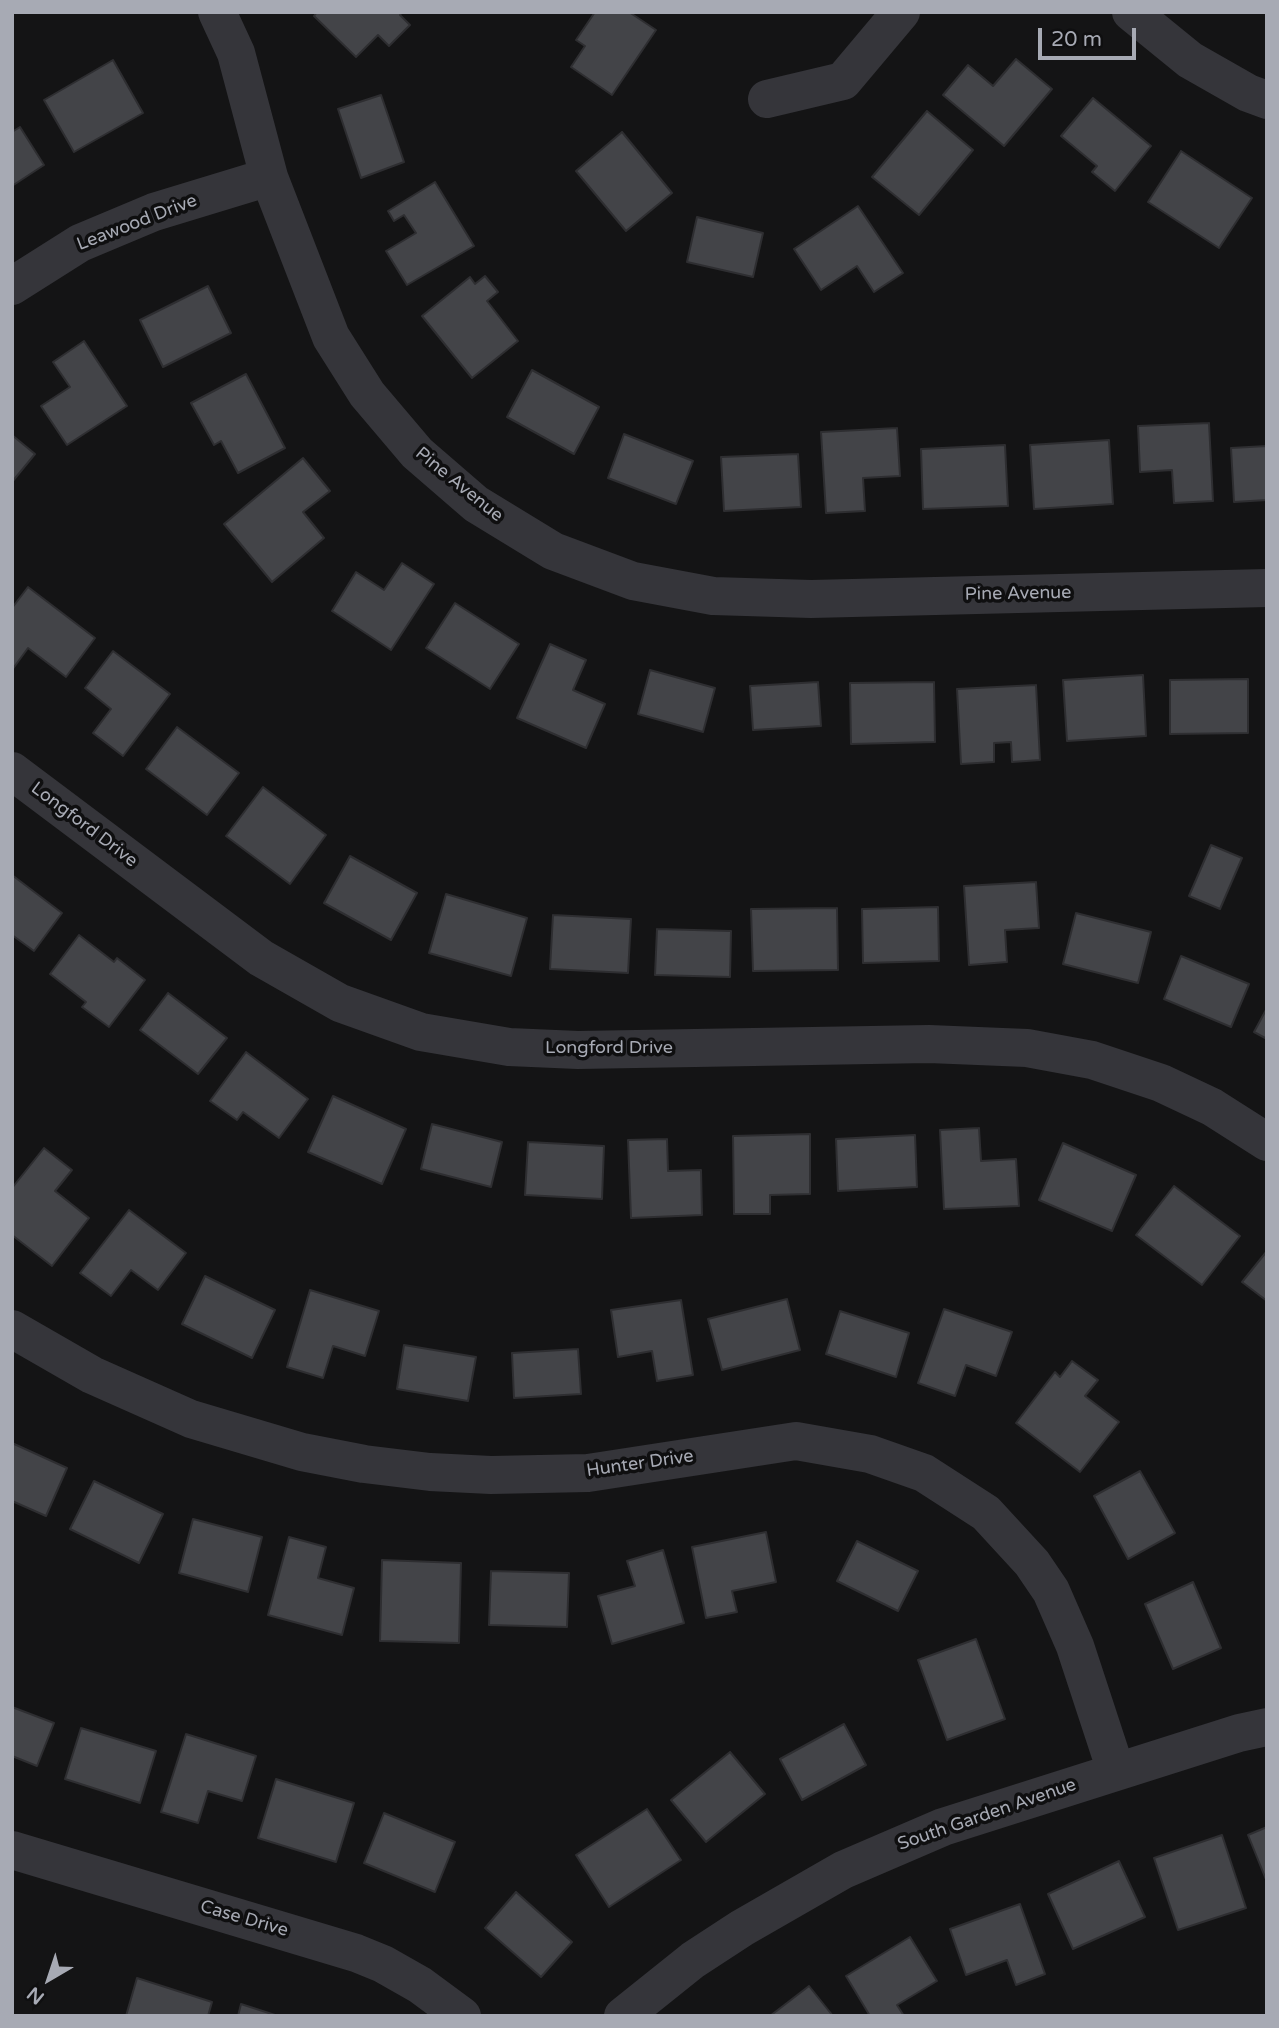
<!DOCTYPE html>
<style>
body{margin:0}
#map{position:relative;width:1279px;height:2028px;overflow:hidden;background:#141415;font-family:"Varela Round",sans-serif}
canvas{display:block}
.frame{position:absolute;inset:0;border:14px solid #a7aab4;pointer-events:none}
.north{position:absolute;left:14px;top:1944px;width:70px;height:70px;-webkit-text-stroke:5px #0f0f10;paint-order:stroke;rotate:219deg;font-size:19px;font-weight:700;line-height:28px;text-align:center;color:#a7aab4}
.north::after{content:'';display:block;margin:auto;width:24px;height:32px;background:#a7aab4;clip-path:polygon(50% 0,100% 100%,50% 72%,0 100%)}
.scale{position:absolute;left:1038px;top:28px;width:98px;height:32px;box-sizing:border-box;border:4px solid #a7aab4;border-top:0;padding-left:9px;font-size:21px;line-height:24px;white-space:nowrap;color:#a7aab4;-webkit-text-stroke:5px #0f0f10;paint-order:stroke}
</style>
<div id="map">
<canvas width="1279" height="2028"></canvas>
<div class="frame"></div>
<div class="north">N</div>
<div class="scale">20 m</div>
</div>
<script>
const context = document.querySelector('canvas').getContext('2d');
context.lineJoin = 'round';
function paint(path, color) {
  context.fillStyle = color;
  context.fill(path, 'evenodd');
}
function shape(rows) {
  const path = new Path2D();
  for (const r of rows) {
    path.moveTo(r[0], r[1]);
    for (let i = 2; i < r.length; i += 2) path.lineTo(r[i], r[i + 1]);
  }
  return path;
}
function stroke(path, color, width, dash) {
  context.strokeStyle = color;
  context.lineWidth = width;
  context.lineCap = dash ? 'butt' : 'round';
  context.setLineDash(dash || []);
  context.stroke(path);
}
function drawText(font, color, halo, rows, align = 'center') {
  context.font = font + ' "Varela Round",sans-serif';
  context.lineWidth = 7;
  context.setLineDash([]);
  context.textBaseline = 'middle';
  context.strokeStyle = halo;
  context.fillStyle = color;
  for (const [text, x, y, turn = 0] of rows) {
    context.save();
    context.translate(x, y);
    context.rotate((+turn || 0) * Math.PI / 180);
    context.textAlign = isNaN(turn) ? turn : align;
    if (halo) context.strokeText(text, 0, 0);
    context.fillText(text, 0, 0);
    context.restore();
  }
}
const building = shape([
 [317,12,402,12,400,15,410,25,389,46,378,35,356,57,314,16,317,12],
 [595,12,629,12,656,30,612,95,571,67,585,46,576,40,595,12],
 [1016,59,1052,89,1004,146,943,95,968,65,993,86,1016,59],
 [113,60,143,113,74,152,44,100,113,60],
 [381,95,404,162,361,178,338,109,381,95],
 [1093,98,1151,146,1115,191,1092,172,1097,166,1061,136,1093,98],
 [927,111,973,150,919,215,872,177,927,111],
 [20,127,44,165,12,186,12,132,20,127],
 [622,132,672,193,626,231,576,171,622,132],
 [1181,151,1252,198,1219,248,1148,202,1181,151],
 [435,182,474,246,407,285,386,251,416,233,404,215,394,221,388,211,435,182],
 [858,206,903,273,874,292,857,266,821,290,794,249,858,206],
 [697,217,763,233,753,277,687,262,697,217],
 [485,276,498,292,487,301,518,341,472,378,422,316,470,277,475,284,485,276],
 [208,286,231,333,163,367,140,320,208,286],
 [84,341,127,406,67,445,41,406,70,387,53,362,84,341],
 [532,370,599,407,574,454,507,417,532,370],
 [246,374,285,448,238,473,221,441,214,445,191,403,246,374],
 [1209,423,1213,501,1174,503,1172,470,1140,472,1138,426,1209,423],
 [897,428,900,476,863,478,865,511,826,513,821,432,897,428],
 [624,434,693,461,676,504,608,478,624,434],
 [12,435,35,454,12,482,12,435],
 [1109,440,1113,504,1034,509,1030,445,1109,440],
 [1005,445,1008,506,923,509,921,449,1005,445],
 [1267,446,1267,500,1234,502,1231,448,1267,446],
 [798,454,801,507,724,511,721,457,798,454],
 [303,458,330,491,303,512,324,538,272,582,224,524,303,458],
 [402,563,434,584,391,650,332,611,356,572,384,590,402,563],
 [28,587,95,638,66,677,28,648,12,670,12,608,28,587],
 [455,603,519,644,490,689,426,648,455,603],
 [550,644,586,660,573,690,605,704,586,748,517,718,550,644],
 [113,651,170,694,123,756,93,733,111,709,85,688,113,651],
 [650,670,715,688,703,732,638,714,650,670],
 [1143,675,1146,736,1067,741,1063,680,1143,675],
 [1248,679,1248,733,1170,734,1170,680,1248,679],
 [818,682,821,726,753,730,750,686,818,682],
 [934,682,935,742,851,744,850,683,934,682],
 [1036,685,1040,760,1012,762,1011,742,994,743,994,762,961,764,957,689,1036,685],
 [177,727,239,773,207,815,146,769,177,727],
 [263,787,326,835,290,884,226,836,263,787],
 [1211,845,1242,858,1220,909,1189,896,1211,845],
 [350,856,417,893,391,940,324,903,350,856],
 [12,875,62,913,34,951,12,935,12,875],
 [1036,882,1039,928,1005,930,1007,962,969,965,964,886,1036,882],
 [446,894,527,918,511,976,429,953,446,894],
 [938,907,939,961,863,963,862,909,938,907],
 [837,908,838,970,753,971,751,909,837,908],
 [1076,913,1151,932,1138,983,1063,964,1076,913],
 [553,915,631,919,628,973,550,969,553,915],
 [657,929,731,931,730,977,655,975,657,929],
 [79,935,114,962,117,958,145,980,109,1027,82,1007,86,1002,50,974,79,935],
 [1181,956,1249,984,1231,1027,1164,999,1181,956],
 [168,993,227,1038,198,1074,140,1030,168,993],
 [1267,1008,1267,1039,1254,1032,1267,1008],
 [246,1052,308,1099,279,1138,243,1112,237,1120,210,1101,246,1052],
 [333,1096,406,1129,382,1184,308,1152,333,1096],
 [432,1124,502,1142,491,1187,421,1169,432,1124],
 [979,1128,981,1161,1016,1159,1019,1206,944,1209,940,1130,979,1128],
 [810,1134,810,1194,770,1195,770,1214,734,1214,733,1136,810,1134],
 [915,1135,917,1187,838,1191,836,1139,915,1135],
 [667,1139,668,1171,701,1170,702,1215,631,1218,628,1140,667,1139],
 [528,1142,604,1146,602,1199,525,1195,528,1142],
 [1063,1143,1136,1175,1112,1231,1039,1200,1063,1143],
 [44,1148,72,1170,55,1191,89,1218,52,1266,12,1235,12,1188,44,1148],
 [1174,1186,1240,1236,1202,1285,1136,1235,1174,1186],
 [129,1210,186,1253,158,1290,131,1270,111,1296,80,1273,129,1210],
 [1267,1251,1267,1301,1242,1282,1267,1251],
 [205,1276,275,1310,252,1358,182,1324,205,1276],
 [310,1290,379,1311,365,1356,333,1346,323,1378,287,1367,310,1290],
 [787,1299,800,1350,722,1370,708,1319,787,1299],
 [681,1300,693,1375,657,1381,652,1351,618,1357,611,1310,681,1300],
 [944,1309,1012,1332,996,1376,966,1365,955,1396,918,1383,944,1309],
 [840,1311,909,1333,896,1377,826,1354,840,1311],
 [404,1345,476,1357,468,1401,397,1389,404,1345],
 [578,1349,581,1394,514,1398,512,1353,578,1349],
 [1072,1361,1098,1380,1085,1396,1119,1422,1080,1472,1016,1423,1055,1372,1060,1377,1072,1361],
 [12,1443,67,1468,46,1516,12,1501,12,1443],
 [1140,1471,1175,1533,1128,1559,1094,1496,1140,1471],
 [94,1481,163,1514,139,1563,70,1529,94,1481],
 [193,1519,262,1537,248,1592,179,1573,193,1519],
 [766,1532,776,1582,732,1591,737,1612,706,1618,692,1547,766,1532],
 [289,1537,326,1547,318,1578,354,1588,342,1635,268,1615,289,1537],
 [857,1541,918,1571,898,1611,837,1581,857,1541],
 [663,1550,684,1623,612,1644,598,1596,635,1586,627,1561,663,1550],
 [382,1560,461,1563,459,1643,380,1641,382,1560],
 [491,1571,569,1573,567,1627,489,1625,491,1571],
 [1193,1582,1221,1648,1173,1669,1145,1604,1193,1582],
 [976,1639,1005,1719,947,1740,918,1660,976,1639],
 [12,1707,54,1723,37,1766,12,1756,12,1707],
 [844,1724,866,1765,802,1800,780,1759,844,1724],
 [81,1728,156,1751,140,1803,65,1779,81,1728],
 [186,1734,256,1756,242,1801,208,1791,198,1823,161,1812,186,1734],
 [730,1752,765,1794,706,1842,671,1800,730,1752],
 [276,1779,354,1803,336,1862,258,1838,276,1779],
 [647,1809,681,1860,609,1907,576,1855,647,1809],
 [384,1813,455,1842,435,1892,364,1863,384,1813],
 [1267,1827,1267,1882,1248,1835,1267,1827],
 [1222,1835,1246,1908,1178,1930,1154,1858,1222,1835],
 [1119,1861,1145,1917,1073,1949,1048,1894,1119,1861],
 [516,1892,572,1942,541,1977,485,1928,516,1892],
 [1020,1904,1045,1974,1016,1985,1007,1960,966,1975,950,1929,1020,1904],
 [910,1937,937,1981,897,2005,904,2016,870,2016,846,1976,910,1937],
 [137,1978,212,2002,208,2016,126,2016,137,1978],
 [809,1986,833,2016,770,2016,809,1986],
 [241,2004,278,2016,238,2016,241,2004]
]);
paint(building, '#434448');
stroke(building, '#2e2e31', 2);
stroke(shape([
 [217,12,236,53,269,177,331,337,367,394,417,453,476,504,553,551,633,581,713,596,811,599,1267,588],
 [1131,12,1190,60,1248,93,1267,100],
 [767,99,843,81,901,12],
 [12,286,80,243,154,212,269,177],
 [12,771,261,958,340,1003,421,1032,509,1047,578,1050,929,1044,1027,1048,1092,1060,1161,1083,1212,1107,1267,1142],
 [12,1329,92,1375,191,1419,302,1452,364,1464,430,1472,491,1475,588,1473,796,1441,870,1454,924,1473,986,1513,1032,1563,1051,1591,1075,1646,1116,1771],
 [12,1850,356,1953,383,1964,420,1985,462,2016],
 [623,2016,693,1960,742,1928,843,1870,943,1827,1239,1733,1267,1727]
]), '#35353a', 38);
drawText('18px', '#a7aab4', '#0f0f10', [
 ["Leawood Drive",137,223,-21],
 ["Pine Avenue",459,485,39],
 ["Pine Avenue",1018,594,-1],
 ["Longford Drive",84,825,37],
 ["Longford Drive",609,1048],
 ["Hunter Drive",640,1464,-8],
 ["South Garden Avenue",987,1815,-19],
 ["Case Drive",244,1919,16]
]);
</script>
